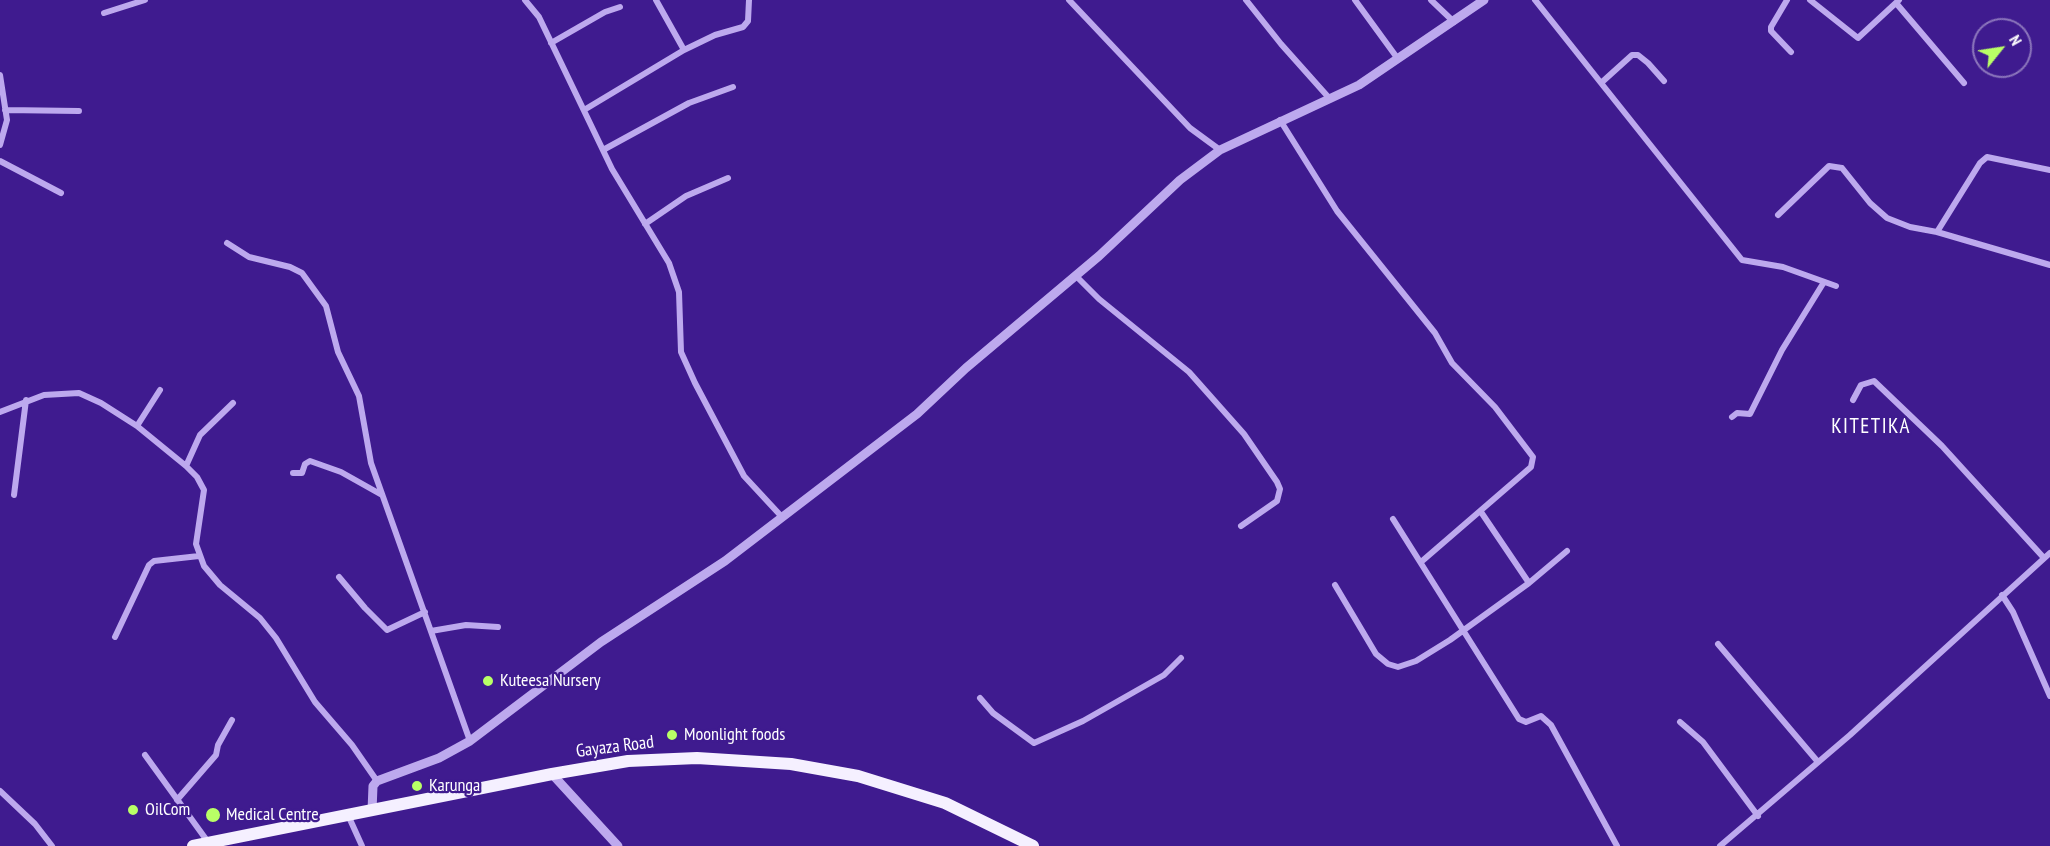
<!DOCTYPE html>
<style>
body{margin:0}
#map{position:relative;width:2050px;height:846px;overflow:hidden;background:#3f1b8f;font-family:"PT Sans Narrow",sans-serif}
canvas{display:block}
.north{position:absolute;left:1972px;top:18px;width:60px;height:60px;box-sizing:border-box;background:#3f1b8f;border:2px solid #8c76bc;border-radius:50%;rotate:60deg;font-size:16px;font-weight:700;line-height:24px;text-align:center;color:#fff}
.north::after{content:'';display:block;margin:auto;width:21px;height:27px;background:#b9ff66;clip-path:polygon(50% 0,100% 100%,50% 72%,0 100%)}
</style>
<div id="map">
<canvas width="2050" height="846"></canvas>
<div class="north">N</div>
</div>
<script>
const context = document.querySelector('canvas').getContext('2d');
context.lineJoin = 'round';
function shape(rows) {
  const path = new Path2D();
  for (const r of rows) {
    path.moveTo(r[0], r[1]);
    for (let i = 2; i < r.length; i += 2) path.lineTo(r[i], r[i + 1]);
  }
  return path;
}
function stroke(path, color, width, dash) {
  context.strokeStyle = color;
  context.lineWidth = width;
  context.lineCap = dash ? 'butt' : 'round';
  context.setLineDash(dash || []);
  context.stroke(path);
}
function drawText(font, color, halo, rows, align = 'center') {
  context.font = font + ' "PT Sans Narrow",sans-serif';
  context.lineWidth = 4.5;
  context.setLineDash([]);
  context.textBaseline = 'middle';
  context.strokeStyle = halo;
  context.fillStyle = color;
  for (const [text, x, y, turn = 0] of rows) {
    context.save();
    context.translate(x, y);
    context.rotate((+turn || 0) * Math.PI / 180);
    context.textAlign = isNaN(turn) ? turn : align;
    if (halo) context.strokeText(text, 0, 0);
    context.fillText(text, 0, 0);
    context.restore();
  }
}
stroke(shape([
 [525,0,539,17,612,169,669,263,679,292,681,352,695,383,744,476,782,517],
 [656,0,684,50],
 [1069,0,1190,128,1220,150],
 [1246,0,1281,44,1330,99],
 [1355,0,1398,59],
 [1431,0,1454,22],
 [1535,0,1601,83,1632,55,1638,55,1648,63,1664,81],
 [1787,0,1771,27,1771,31,1791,52],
 [1810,0,1858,38,1899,0],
 [1896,3,1964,83],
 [104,13,145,0],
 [551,43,605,12,620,7],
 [0,75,7,120,0,145],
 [1601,83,1742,260,1783,267,1836,286],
 [5,110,79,111],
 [584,110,684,50,715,35,743,27,748,21,749,0],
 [1280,120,1337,211,1435,333,1452,363,1495,407,1533,457,1531,467,1421,562],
 [603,150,689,103,733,87],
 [0,161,61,193],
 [2050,170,1987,157,1980,163,1937,232,2050,265],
 [1778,215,1829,166,1842,168,1870,203,1887,218,1910,227,1937,232],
 [645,224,686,196,728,178],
 [227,243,249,257,290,267,302,273,326,306,338,352,359,396,371,463,470,741],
 [1076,276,1099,299,1189,372,1244,434,1277,482,1280,489,1277,501,1241,526],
 [1853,400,1861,385,1874,381,1942,446,2044,558],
 [0,412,44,395,79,393,101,403,137,426,186,466,197,477,204,490,196,544,204,566,220,585,260,618,276,638,315,702,352,745,377,781],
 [1732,417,1737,413,1750,414,1782,350,1824,282],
 [137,426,160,390],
 [186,466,200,435,233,403],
 [293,473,302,473,305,464,310,461,341,472,382,495],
 [14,495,26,400],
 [1481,512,1529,583],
 [1393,519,1519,719,1526,722,1541,716,1551,725,1617,846],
 [339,577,365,608,387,630,425,612],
 [1335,585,1376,654,1388,664,1398,667,1416,661,1450,640,1529,583,1567,551],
 [2002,595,2013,612,2050,696],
 [431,631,466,625,498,627],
 [115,637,149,565,154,561,199,556],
 [1718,644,1818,762],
 [980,698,993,713,1034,743,1083,721,1164,675,1181,658],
 [1680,722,1703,742,1758,816],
 [145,755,208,842],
 [0,791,35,824,52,846],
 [177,800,216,755,218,745,232,720],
 [348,815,362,846],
 [1720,846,1850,735,2050,553]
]), '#bda9ee', 6);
stroke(shape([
 [552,774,618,846],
 [372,811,373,786,377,781,439,758,470,741,601,642,725,561,917,414,966,368,1099,256,1180,180,1220,150,1359,85,1484,0]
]), '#bda9ee', 9);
stroke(shape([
 [193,846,552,774,628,761,697,758,791,764,858,776,945,803,1033,846]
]), '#f5f0ff', 12);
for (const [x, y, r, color] of [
 [488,681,6,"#b9ff66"],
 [672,735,6,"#b9ff66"],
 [417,786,6,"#b9ff66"],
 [133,810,6,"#b9ff66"],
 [213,815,8,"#b9ff66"]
]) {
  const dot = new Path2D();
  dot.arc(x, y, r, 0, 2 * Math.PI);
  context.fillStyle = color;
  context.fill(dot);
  stroke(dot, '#3f1b8f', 2);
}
drawText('18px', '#fff', '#3f1b8f', [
 ["Kuteesa Nursery",500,681],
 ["Moonlight foods",684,735],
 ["Karunga",429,786],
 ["OilCom",145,810],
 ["Medical Centre",226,815]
], 'left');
drawText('18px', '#fff', '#3f1b8f', [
 ["Gayaza Road",615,747,-7]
]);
context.letterSpacing = '1.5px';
drawText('21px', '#fff', '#3f1b8f', [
 ["KITETIKA",1871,427]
]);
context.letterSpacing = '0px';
</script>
